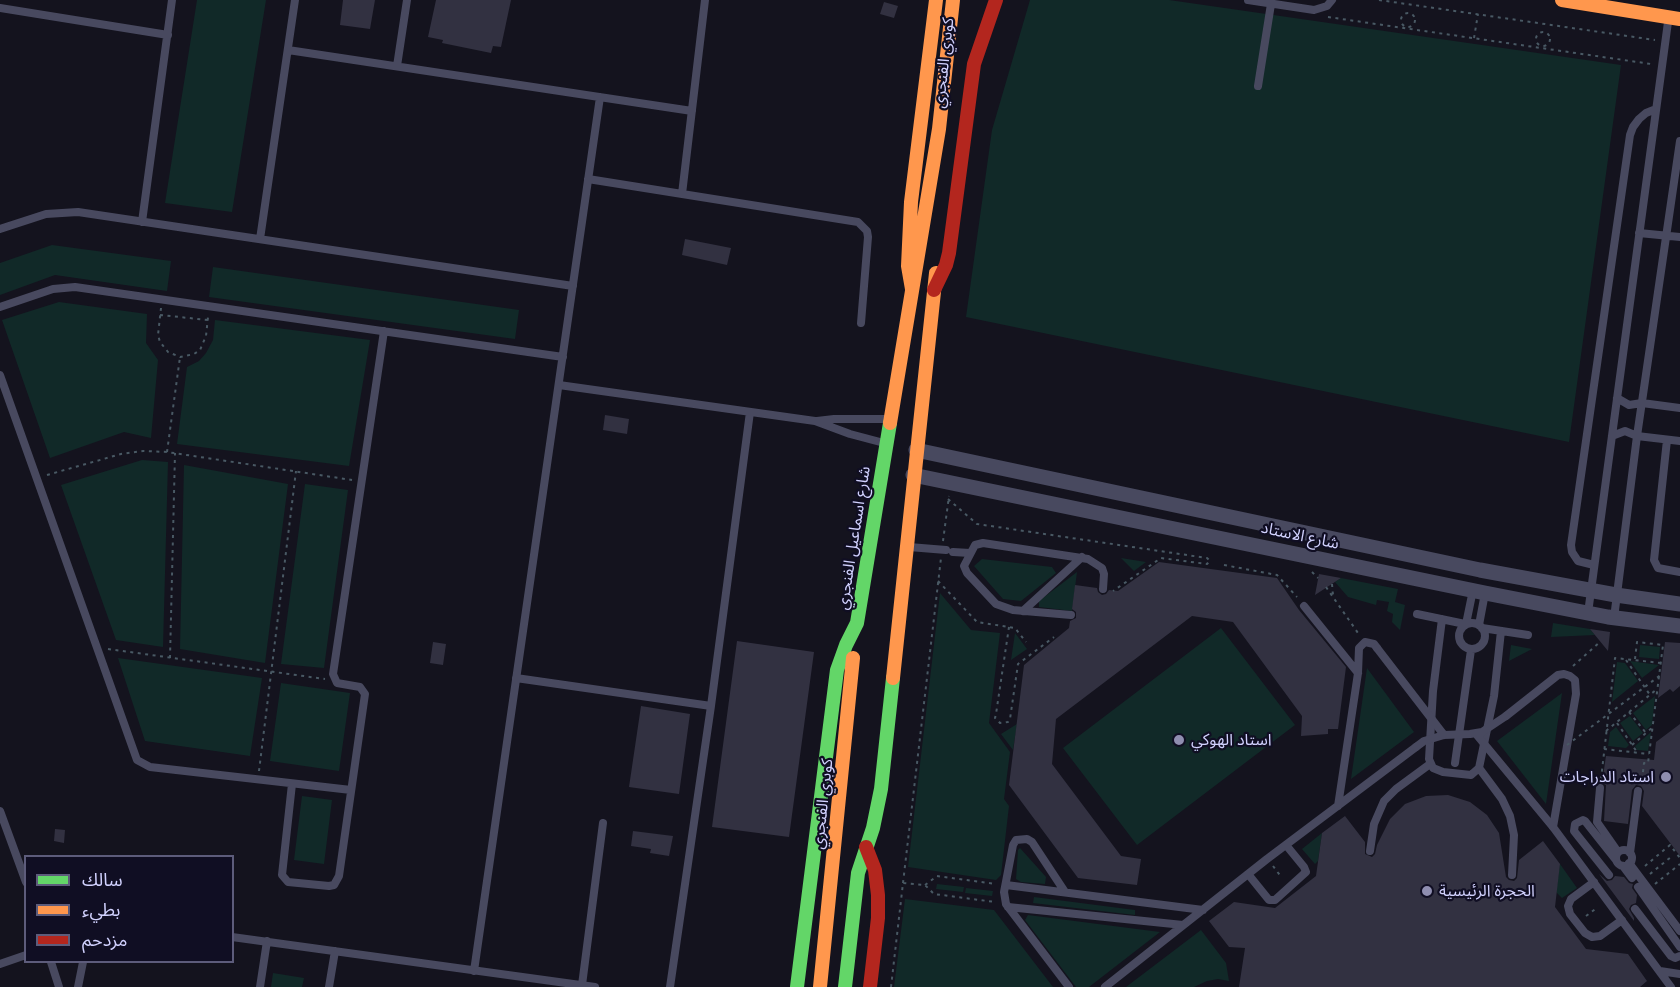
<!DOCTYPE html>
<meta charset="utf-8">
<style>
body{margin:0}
#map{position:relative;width:1680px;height:987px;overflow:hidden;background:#14131e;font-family:Figtree,"Noto Sans Arabic",sans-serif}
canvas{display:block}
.legend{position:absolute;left:24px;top:855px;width:210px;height:108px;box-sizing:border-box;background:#100e23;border:2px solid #5d5c7b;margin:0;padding:8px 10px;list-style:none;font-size:18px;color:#d1d1fe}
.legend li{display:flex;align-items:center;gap:12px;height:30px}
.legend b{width:30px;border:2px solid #5d5c7b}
</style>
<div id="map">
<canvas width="1680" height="987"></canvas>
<ul class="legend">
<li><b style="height:8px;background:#63d668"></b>سالك</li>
<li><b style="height:8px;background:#ff974d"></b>بطيء</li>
<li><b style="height:8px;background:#b3261e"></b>مزدحم</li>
</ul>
</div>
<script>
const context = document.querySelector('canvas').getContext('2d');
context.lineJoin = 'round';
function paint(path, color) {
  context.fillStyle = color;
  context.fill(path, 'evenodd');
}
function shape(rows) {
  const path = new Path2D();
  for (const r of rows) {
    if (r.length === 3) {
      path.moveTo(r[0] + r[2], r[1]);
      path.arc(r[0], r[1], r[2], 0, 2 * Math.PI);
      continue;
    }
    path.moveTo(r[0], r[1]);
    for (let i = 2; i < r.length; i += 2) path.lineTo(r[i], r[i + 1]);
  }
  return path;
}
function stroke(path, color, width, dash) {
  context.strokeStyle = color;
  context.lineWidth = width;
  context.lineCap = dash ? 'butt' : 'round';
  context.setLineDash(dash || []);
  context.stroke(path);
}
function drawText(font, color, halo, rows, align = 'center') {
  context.font = font + ' Figtree,"Noto Sans Arabic",sans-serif';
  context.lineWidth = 4.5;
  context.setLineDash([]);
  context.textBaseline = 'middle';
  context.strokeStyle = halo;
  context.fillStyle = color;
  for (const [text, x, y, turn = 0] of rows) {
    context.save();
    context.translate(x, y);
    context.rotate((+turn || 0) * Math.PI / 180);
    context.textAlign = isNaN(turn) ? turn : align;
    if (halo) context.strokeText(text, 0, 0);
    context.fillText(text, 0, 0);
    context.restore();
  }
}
paint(shape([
 [197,0,266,0,232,212,165,203],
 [1030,0,1169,0,1621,65,1569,442,966,317,992,130],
 [52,245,171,261,167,291,55,275,0,295,0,263],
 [213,267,519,310,515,339,209,297],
 [59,302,147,314,146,343,158,360,151,438,124,432,50,458,2,320],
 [215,320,370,340,349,466,177,444,187,367,199,361,206,353,213,340],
 [142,460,168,462,163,647,116,640,61,485],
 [184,465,288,484,265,663,180,649],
 [305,484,348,490,324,668,281,664],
 [1121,558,1146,562,1134,571],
 [982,559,1052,567,1056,573,1021,601,1003,599,974,566],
 [1077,572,1072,611,1039,607,1039,601],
 [1341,578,1398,589,1395,602,1405,605,1400,630,1392,622,1393,614,1387,611,1389,602,1377,600,1376,605,1348,597,1335,582],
 [940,593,971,630,1000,633,989,723,1010,752,1004,799,1009,806,1001,875,996,880,908,867],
 [1553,623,1590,629,1595,635,1551,637],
 [1221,628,1295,725,1137,845,1063,748],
 [1015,633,1027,649,1011,660],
 [1511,645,1532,649,1509,661],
 [1640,645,1660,647,1659,659,1639,657],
 [118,658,262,678,250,756,145,741],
 [1630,661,1659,665,1642,678],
 [1617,662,1625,663,1638,681,1612,702],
 [1367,668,1414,732,1351,779],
 [281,683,350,693,339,771,270,761],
 [1562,693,1546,804,1497,741],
 [1655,696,1652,725,1646,730,1633,713],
 [1630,716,1643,733,1633,741,1620,723],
 [1017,724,1013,750,1001,734],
 [1616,727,1629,745,1626,748,1608,746,1610,732],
 [1651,732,1648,751,1637,750,1635,746],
 [302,796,332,800,324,864,294,860],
 [1322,833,1318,861,1315,864,1302,849],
 [1020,848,1046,877,1045,884,1021,882,1016,879,1018,850],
 [1560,864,1577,888,1562,898,1556,892],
 [937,884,964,887,963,892,936,889],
 [966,888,993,891,992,896,965,893],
 [1034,897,1135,910,1135,915,1033,903],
 [905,899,994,910,1053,987,894,987],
 [1028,915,1160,932,1089,987,1076,987,1025,920],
 [1201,930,1226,963,1229,981,1218,979,1207,981,1194,987,1126,987],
 [273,973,304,978,302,987,271,987]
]), '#112928');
paint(shape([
 [343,0,375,0,370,29,340,25],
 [436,0,511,0,501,47,493,46,491,53,442,43,443,40,428,37],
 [884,2,898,6,894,18,880,14],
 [685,239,731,248,727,265,682,255],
 [605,415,629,419,627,434,603,430],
 [1159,562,1277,578,1299,610,1346,667,1338,729,1328,729,1328,734,1301,736,1302,716,1233,622,1192,616,1056,719,1052,764,1121,856,1141,859,1137,885,1078,878,1009,785,1024,665,1069,628,1070,621,1076,618,1076,612,1072,609,1075,585,1097,588,1098,592,1102,595,1106,594,1109,590,1118,591],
 [1319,574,1341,578,1315,595],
 [1590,629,1610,632,1608,651],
 [737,641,814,652,789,837,712,827],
 [433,642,446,644,443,665,430,663],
 [1665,642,1680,643,1680,686,1673,692,1670,689,1658,698],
 [641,706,690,714,679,794,629,787],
 [1680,724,1680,856,1642,806,1644,791,1641,786,1636,785,1632,790,1628,824,1604,821,1606,785,1602,783,1606,756,1654,760,1656,742],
 [1448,795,1470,802,1487,815,1499,833,1506,877,1509,880,1514,881,1517,878,1519,860,1543,841,1560,864,1555,907,1569,926,1586,949,1628,954,1647,981,1640,987,1239,987,1245,948,1229,947,1209,921,1234,902,1275,908,1316,876,1322,833,1345,816,1365,842,1365,854,1372,857,1375,854,1377,845,1390,819,1405,804,1426,796],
 [55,829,65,830,64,843,54,841],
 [633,831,673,836,669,856,650,853,651,849,631,846],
 [1599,874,1607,881,1612,880,1615,876,1624,877,1629,883,1633,884,1632,888,1637,895,1636,903,1631,905,1629,909,1634,918,1634,921]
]), '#323141');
stroke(shape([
 [1379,0,1655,40],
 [1408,20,7],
 [1328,17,1651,64],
 [1543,39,7],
 [1474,38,1478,14],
 [161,308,158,335,160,342,168,352,180,357,194,354,200,350,206,336,208,317],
 [160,315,208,320],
 [167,452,180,357],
 [47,475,121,454,143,451,167,452,352,480],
 [948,499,977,524,1207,558,1210,561,1207,564,1161,558,1113,591],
 [943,541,949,496],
 [1224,565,1277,575,1297,597],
 [1312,572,1318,578],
 [938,581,977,622,1015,628,1026,642],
 [1332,584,1333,595],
 [1326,587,1358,633],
 [1009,627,996,714,995,718,1000,723,1008,722,1010,719,1018,664,1054,637],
 [108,649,325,679],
 [170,658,175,453],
 [1635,659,1637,642,1663,645,1648,763,1644,763,1642,781],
 [1626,660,1650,695],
 [1573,666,1600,642],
 [1629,712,1646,733],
 [1617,723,1637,752],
 [1606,731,1657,689],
 [1632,745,1653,727],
 [1604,749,1649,754],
 [259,771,296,471],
 [1601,779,1615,658,1661,663],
 [1273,866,1282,878],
 [1645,866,1670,845,1680,858],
 [1650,874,1671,857],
 [903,883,941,558],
 [1655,884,1680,864],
 [925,885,937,876,996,884],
 [1586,916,1598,907],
 [891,987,903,883,925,885,934,894,995,902]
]), '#495964', 2, [3, 4.5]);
stroke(shape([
 [1248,0,1314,10,1327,6,1332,0],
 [0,8,168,35],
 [288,50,692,111],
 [397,66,407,0],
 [1258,86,1271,4],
 [588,179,858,222,867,231,868,237,861,323],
 [682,194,705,0],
 [142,222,172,0],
 [0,229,46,214,78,212,573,286],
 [1639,233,1680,237],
 [260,239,295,0],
 [0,307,53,289,75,287,563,357],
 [0,375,137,760,150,767,351,790],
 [559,385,815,421,850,434,884,443],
 [1617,398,1629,405,1642,403,1680,408],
 [817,421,834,419,889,419],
 [1612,436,1625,431,1637,436,1680,441],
 [1667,440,1654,560,1658,568,1680,572],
 [909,547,946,550],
 [953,552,970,553],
 [1594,565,1578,561,1572,552,1571,545,1630,135,1633,127,1639,119,1646,113,1656,109],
 [1304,606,1358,673],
 [1023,611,1082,557],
 [1588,613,1668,22],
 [1417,614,1465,624],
 [1071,615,1013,610,996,604,967,573,964,566,975,545,983,543,1088,559,1102,568,1104,574,1103,589],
 [1614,618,1637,436,1680,141],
 [1442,619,1433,691,1429,759,1433,768,1443,772,1471,775,1479,768,1494,696,1501,631],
 [1472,636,13],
 [1466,624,1473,590],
 [1479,625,1485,593],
 [1482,628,1528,635],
 [516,678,711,706],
 [1506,716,1558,675,1564,674,1570,676,1575,680,1576,694,1553,827,1671,987],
 [1455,763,1471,650],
 [1479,768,1502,799,1510,816,1514,835,1512,875],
 [292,784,282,875,288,882,329,886,334,885,339,876,365,694,360,687,337,683,333,674,384,331],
 [1600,788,1597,822,1618,852],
 [1338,806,1358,673,1359,648,1365,642,1374,644,1377,648],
 [0,811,26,882],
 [1624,858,8],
 [1370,851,1374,824,1384,801,1396,789,1430,764],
 [1630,853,1638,791],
 [1629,863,1680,931],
 [1623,866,1632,878],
 [1248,874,1269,900,1275,900,1306,872,1304,867,1286,845],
 [1609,875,1574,831,1575,824,1583,820,1585,821,1616,860],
 [1594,882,1571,899,1568,906,1570,914,1585,933,1592,937,1600,936,1622,920],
 [1006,885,1203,910],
 [1638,887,1680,947],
 [1065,892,1032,842,1027,839,1016,840,1013,845,1004,892,1006,904,1069,987],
 [1008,907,1183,925],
 [1635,909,1671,956,1675,958,1680,956],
 [232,937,595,987],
 [51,962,59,987],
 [0,964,26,955],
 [474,971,600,97],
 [1660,971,1680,974],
 [582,985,603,823],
 [78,987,83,962],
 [260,987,267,941],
 [329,987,335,951],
 [670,987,711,706,750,412],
 [1105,987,1267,859,1416,747]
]), '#48495f', 8);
stroke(shape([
 [916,450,1480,570,1616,595,1680,604],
 [913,475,1485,593,1608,617,1680,626]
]), '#48495f', 15);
stroke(shape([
 [797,987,837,670,846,645,857,623,890,423],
 [845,987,858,873,873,828,881,789,893,678]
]), '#63d668', 14);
stroke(shape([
 [1562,0,1680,19],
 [912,289,908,266,911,202,936,0],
 [890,423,939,129,953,0],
 [893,678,936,273],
 [820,987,853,658]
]), '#ff974d', 14);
stroke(shape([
 [934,290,946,265,949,253,974,64,996,0],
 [866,847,875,870,878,895,878,918,870,987]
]), '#b3261e', 14);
stroke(shape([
 [1567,745,1662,674]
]), '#495964', 2, [3, 4.5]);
stroke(shape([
 [1377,648,1444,735],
 [1476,734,1553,827],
 [1416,747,1424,741,1444,735,1470,734,1482,732,1506,716]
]), '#48495f', 8);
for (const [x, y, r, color] of [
 [1179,740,6,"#8f8eb0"],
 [1666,777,6,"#8f8eb0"],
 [1427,891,6,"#8f8eb0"]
]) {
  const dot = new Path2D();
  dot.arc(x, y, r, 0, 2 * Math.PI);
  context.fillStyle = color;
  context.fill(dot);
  stroke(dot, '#100e23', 2);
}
drawText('16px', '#d1d1fe', '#100e23', [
 ["كوبري الفنجري",944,63,-84],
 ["شارع الاستاد",1300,536,12],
 ["شارع اسماعيل الفنجري",854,538,-81],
 ["كوبري الفنجري",823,804,-84]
]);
drawText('16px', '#d1d1fe', '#100e23', [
 ["استاد الهوكي",1191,740],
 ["استاد الدراجات",1654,777,"right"],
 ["الحجرة الرئيسية",1439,891]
], 'left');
</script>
